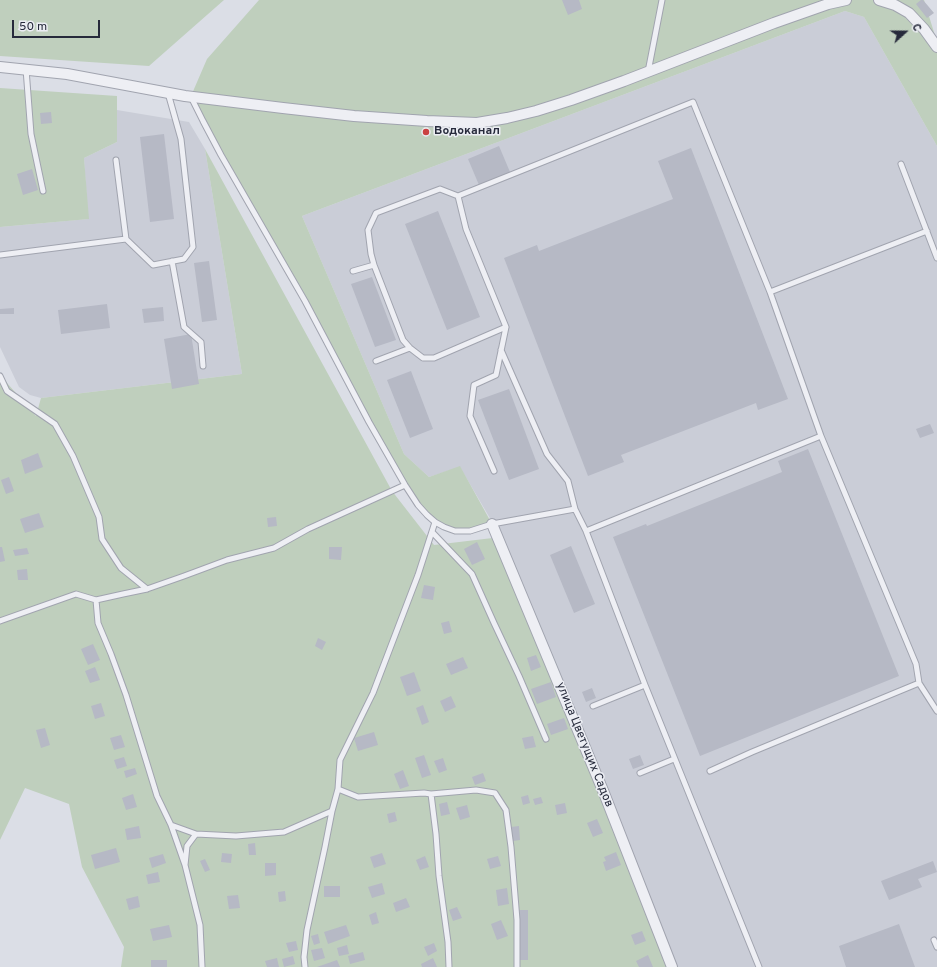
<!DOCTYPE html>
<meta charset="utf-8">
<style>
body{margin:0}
#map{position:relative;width:937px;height:967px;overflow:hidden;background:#dbdee6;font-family:Overpass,sans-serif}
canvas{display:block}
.north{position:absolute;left:885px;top:12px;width:40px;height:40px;-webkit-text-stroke:3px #ebedf3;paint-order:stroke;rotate:69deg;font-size:11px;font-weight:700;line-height:16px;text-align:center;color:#262a3b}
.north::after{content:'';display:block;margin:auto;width:14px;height:18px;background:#262a3b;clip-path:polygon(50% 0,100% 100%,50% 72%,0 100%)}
.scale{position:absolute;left:12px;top:20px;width:88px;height:18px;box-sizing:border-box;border:2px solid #262a3b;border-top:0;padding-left:5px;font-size:12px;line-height:14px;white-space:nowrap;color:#262a3b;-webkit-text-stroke:3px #ebedf3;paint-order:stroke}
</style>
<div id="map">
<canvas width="937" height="967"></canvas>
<div class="north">С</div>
<div class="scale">50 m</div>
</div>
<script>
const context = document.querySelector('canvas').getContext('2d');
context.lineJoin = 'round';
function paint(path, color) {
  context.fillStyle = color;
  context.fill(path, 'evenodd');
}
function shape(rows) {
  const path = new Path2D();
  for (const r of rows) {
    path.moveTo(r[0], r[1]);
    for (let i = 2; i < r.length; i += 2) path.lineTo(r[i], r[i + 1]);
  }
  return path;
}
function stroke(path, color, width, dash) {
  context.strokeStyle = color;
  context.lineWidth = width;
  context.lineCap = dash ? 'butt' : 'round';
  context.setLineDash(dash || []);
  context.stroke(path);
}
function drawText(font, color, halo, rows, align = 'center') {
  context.font = font + ' Overpass,sans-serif';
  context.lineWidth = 3;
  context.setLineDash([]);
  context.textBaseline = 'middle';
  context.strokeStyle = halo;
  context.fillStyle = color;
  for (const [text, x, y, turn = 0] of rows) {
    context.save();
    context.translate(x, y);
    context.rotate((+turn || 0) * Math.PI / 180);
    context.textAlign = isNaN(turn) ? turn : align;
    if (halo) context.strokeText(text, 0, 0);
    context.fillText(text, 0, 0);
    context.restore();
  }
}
paint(shape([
 [845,11,864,17,937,146,937,967,673,967,501,537,460,467,429,477,404,454,302,216],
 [117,110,189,122,205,149,242,374,41,398,30,395,19,387,0,347,0,227,88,219,84,158,117,142]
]), '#cacdd7');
paint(shape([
 [0,0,224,0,149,66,0,56],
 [259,0,924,0,937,42,937,146,864,17,845,11,302,216,404,454,429,477,460,466,492,524,455,531,435,522,418,505,191,96,207,59],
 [0,88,117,96,117,142,84,158,89,219,0,227],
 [205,149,392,491,434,545,501,537,673,967,121,967,124,947,82,867,69,804,25,788,0,840,0,375,36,416,41,398,242,374]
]), '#bfcfbd');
paint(shape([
 [562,0,579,0,582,9,568,15],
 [921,0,923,0,934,13,927,18,916,4],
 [51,112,52,123,41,124,40,113],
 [164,134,174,219,150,222,140,137],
 [499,146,510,172,479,185,468,159],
 [691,148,788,399,758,410,756,403,621,455,624,462,588,476,504,258,537,245,539,251,673,199,658,161],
 [32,169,38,190,23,195,17,174],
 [438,211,480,317,447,330,405,224],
 [209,261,217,320,202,322,194,263],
 [372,277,396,340,375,347,351,284],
 [107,304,110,328,61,334,58,310],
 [163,307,164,321,144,323,142,309],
 [14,308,14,314,0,314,0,309],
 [191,334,199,384,172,389,164,339],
 [411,371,433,429,410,438,387,380],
 [509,389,539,469,509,480,478,400],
 [930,424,934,433,920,438,916,429],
 [808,449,899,676,700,756,613,537,646,524,647,526,782,472,778,461],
 [38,453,43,467,25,474,21,460],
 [9,477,14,491,6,494,1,480],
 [39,513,44,527,25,533,20,519],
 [276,517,277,526,268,527,267,518],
 [477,542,485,559,472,565,464,549],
 [571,546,595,604,574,613,550,555],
 [0,547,2,547,5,561,0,562],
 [329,547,342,547,341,560,329,559],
 [27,548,29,554,15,556,13,550],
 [27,569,28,580,18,580,17,570],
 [424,585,435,587,433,600,421,598],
 [449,621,452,632,444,634,441,623],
 [318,638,326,642,322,650,315,646],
 [93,644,100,660,88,665,81,649],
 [536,655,541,667,531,671,527,658],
 [463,657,468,668,451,675,446,664],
 [95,667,100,680,90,683,85,671],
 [414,672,421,691,407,696,400,677],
 [551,682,556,697,537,704,531,689],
 [592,688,596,698,586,702,582,692],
 [451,696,456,707,445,712,440,701],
 [101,703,105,716,95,719,91,706],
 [423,705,429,722,422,725,416,708],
 [564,718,568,729,551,735,547,724],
 [45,728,50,745,41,748,36,730],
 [374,732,378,745,358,751,354,738],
 [121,735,125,747,114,750,110,738],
 [533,736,536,747,525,749,522,738],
 [424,755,431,775,422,778,415,758],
 [640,755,644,765,633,769,629,759],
 [124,757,127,766,117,769,114,760],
 [443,758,447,770,439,773,434,761],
 [135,768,137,774,126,778,124,771],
 [403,770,409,786,400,789,394,774],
 [483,773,486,781,475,785,472,777],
 [133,794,137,807,126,810,122,798],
 [528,795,530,803,523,805,521,797],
 [541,797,543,803,535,805,533,799],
 [447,802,450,814,441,816,439,804],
 [565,803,567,813,557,815,555,805],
 [467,805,470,817,460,820,456,808],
 [395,812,397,821,389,823,387,814],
 [597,819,603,833,593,837,587,823],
 [139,826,141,838,127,840,125,829],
 [519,826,520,840,513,841,511,827],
 [255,843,256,855,249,855,248,844],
 [116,848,120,862,95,869,91,855],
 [616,852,621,865,606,871,603,862,606,861,604,857],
 [222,853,232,854,231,863,221,862],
 [382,853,386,864,374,868,370,857],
 [163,854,166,863,152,868,149,858],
 [425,856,429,867,420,870,416,860],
 [498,856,501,866,490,869,487,859],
 [205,859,210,870,205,872,200,861],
 [933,861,937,872,918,879,922,887,889,900,881,881],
 [265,863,276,863,276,875,265,876],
 [158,872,160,882,148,884,146,875],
 [382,883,385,894,372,898,368,887],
 [324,886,340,886,340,897,324,897],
 [507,888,509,904,498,906,496,890],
 [285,891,286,901,279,902,278,892],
 [238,895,240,908,229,909,227,896],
 [138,896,140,907,129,910,126,899],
 [406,898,410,907,396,912,393,903],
 [457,907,462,918,453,921,449,910],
 [519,910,528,910,528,960,519,960],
 [376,912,379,923,372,925,369,915],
 [501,920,508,936,497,940,491,924],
 [899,924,915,967,846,967,839,946],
 [169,925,172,937,153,941,150,929],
 [346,925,350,936,328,944,324,932],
 [642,931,646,941,635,945,631,935],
 [318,934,320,943,314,945,311,936],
 [296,941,298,950,289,952,286,943],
 [434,943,437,951,428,956,424,947],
 [347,945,349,954,339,956,337,948],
 [322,948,325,958,314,961,311,950],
 [363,952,365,960,350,964,348,956],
 [648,955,653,967,639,967,636,961],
 [293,956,295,964,284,967,282,959],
 [277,958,279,967,267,967,265,961],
 [433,958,437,967,422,967,421,964],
 [151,960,167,960,167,967,151,967],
 [337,960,340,967,317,967]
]), '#b6b9c5');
const service = shape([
 [26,69,31,134,43,191],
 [648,72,662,0],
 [191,97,203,121,221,155,305,301,369,422,405,485,418,505,427,515,435,522,444,527,455,531,470,531,492,524,575,509],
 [116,160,126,239],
 [901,164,937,258],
 [458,196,466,229,506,327,496,375,474,385,470,416,494,471],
 [0,255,126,239,153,265,184,259,193,247,181,139,168,93],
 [172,261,184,327,201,342,203,366],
 [353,271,374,265],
 [770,292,927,231],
 [506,327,434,358,423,358,410,348,403,340,374,265,371,254,368,230,376,213,440,189,458,196,693,102,770,292,821,436,916,664,919,683,937,711],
 [501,350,547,454,568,481,575,509,586,531],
 [376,361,410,348],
 [0,376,7,391,55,424,73,456,99,517,102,539,121,568,147,589],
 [432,532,472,574,494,623,519,676,546,739],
 [96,600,98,623,111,654,126,695,157,796,171,825,185,865,200,925,202,967],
 [0,621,76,594,96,600,123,594,147,589,184,576,227,560,274,548,308,529,405,485],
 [593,706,645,685],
 [710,771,752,752,919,683],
 [640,773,674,759],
 [338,789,358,797,424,793,431,794,436,834,439,876,448,942,449,967],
 [431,794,476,790,495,793,506,810,511,847,517,920,517,967],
 [171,825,196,834],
 [185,865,187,846,196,834,236,836,284,832,332,811,338,789,340,760,373,693,418,575,435,522],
 [934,940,937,947],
 [305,967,304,957,307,930,325,847,332,811],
 [759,967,645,685,586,531,821,436]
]);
const minor = shape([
 [879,0,895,5,909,13,924,29,937,47],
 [0,67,67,74,185,96,283,108,354,116,427,121,477,123,507,118,536,111,571,100,624,81,774,23,828,4,846,0],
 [492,524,604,793,672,967]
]);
stroke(service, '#a1a4af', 7);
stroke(minor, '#a1a4af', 12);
stroke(service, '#eeeff4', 5);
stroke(minor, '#eeeff4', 10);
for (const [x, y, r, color] of [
 [426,132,4,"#ca4141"]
]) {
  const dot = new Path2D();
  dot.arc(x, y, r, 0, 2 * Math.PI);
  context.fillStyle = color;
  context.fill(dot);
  stroke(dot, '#ebedf3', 1.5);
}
drawText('bold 12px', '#262a3b', '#ebedf3', [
 ["Водоканал",434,132]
], 'left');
drawText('12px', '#262a3b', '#ebedf3', [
 ["улица Цветущих Садов",584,745,68]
]);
</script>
